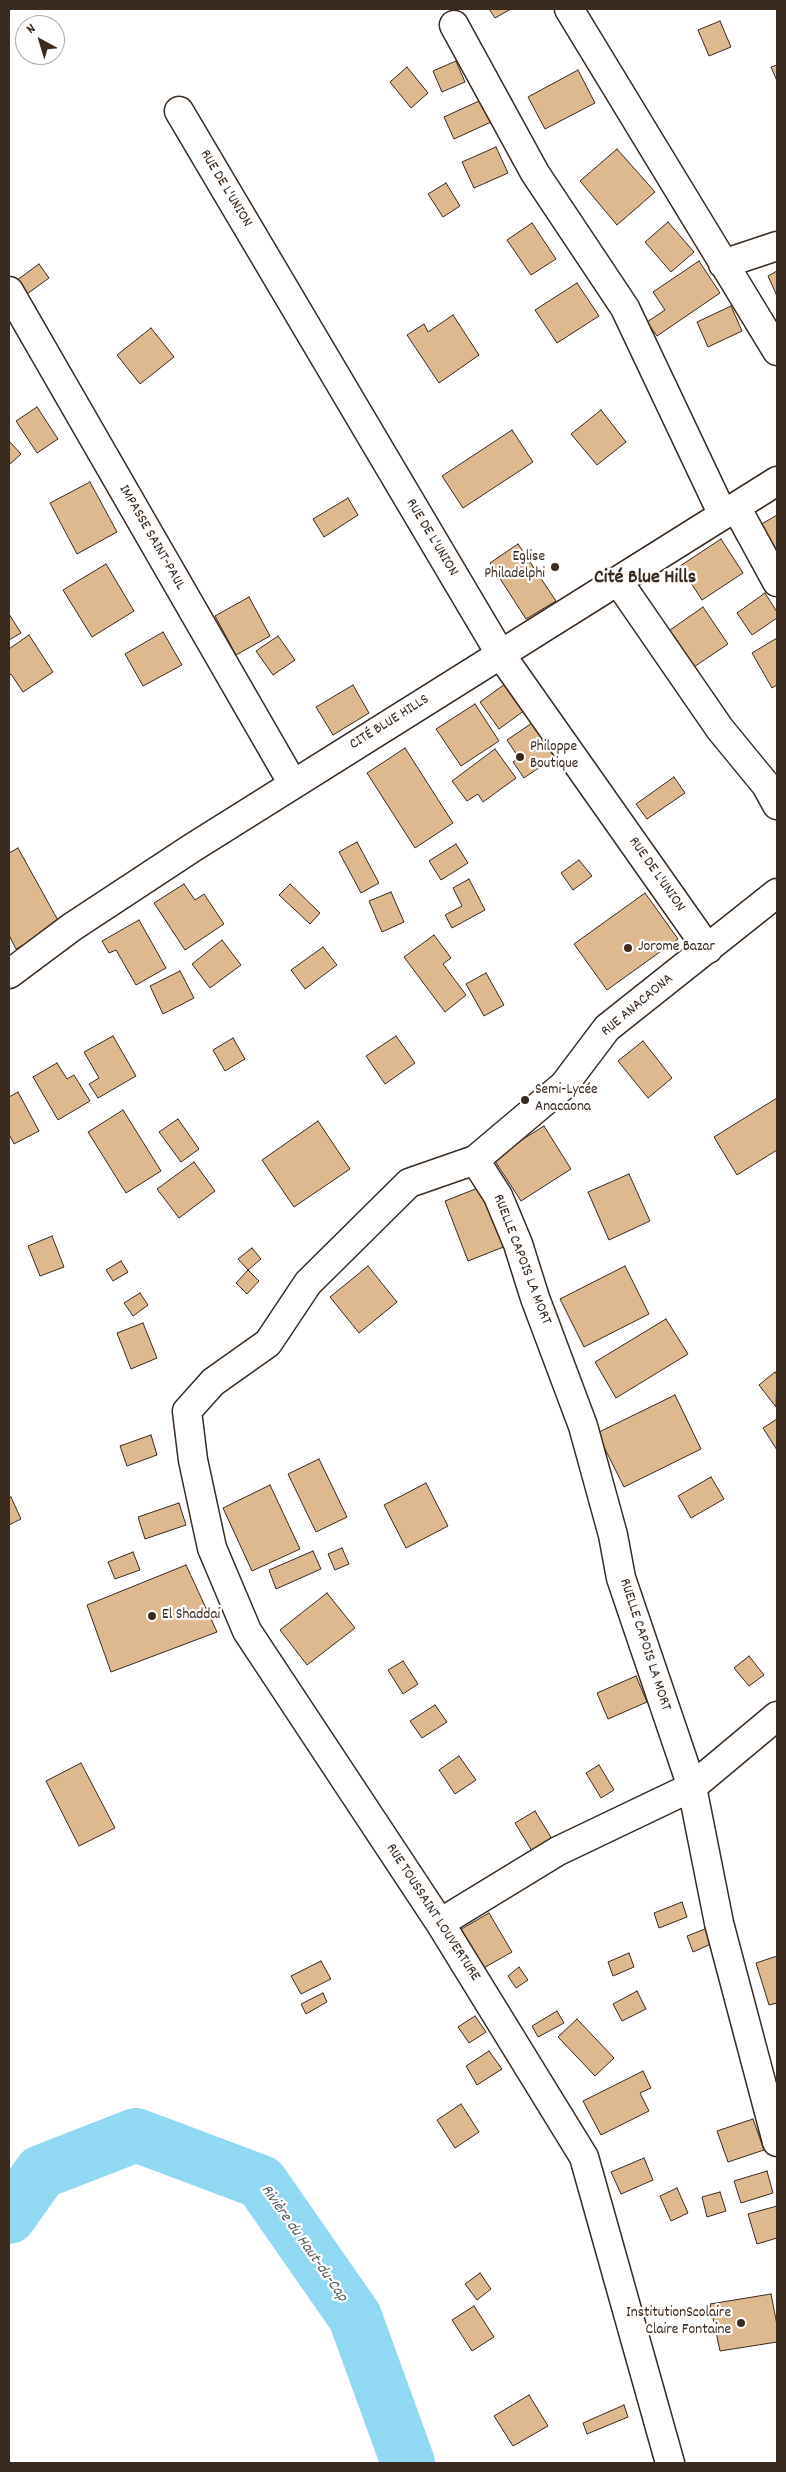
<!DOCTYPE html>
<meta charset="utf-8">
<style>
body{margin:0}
#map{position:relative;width:786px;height:2472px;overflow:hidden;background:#fff;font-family:Dekko,sans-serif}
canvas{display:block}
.frame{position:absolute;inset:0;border:10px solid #3b2a1e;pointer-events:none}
.north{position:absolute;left:15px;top:15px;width:50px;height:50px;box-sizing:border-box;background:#fff;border:1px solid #b1aaa5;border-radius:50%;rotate:321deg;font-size:14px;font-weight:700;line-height:20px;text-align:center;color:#3b2a1e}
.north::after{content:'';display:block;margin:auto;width:18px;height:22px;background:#3b2a1e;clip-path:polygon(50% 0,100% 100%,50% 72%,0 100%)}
</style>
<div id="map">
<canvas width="786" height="2472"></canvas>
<div class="frame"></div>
<div class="north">N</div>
</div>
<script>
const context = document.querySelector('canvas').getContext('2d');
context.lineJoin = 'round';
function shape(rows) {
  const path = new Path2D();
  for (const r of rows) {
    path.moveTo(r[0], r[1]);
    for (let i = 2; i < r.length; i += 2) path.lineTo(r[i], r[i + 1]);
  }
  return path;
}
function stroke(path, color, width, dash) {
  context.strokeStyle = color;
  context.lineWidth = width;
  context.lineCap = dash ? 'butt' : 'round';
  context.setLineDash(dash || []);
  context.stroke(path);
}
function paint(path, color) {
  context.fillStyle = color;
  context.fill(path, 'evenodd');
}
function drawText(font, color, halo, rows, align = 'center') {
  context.font = font + ' Dekko,sans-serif';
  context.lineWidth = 4.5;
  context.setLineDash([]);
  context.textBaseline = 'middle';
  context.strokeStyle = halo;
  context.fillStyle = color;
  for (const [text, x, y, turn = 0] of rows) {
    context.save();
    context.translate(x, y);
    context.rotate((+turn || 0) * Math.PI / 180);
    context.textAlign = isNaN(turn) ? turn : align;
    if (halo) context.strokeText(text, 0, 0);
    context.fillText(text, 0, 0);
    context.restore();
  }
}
stroke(shape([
 [9,2217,41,2172,136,2135,261,2182,355,2317,408,2463]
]), '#91d8f3', 54);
const building = shape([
 [489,9,511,9,495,18,489,9],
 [720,21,731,47,709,56,698,30,720,21],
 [456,61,465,82,442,92,433,71,456,61],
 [777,65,777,81,771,67,777,65],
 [407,67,428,93,411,108,390,82,407,67],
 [578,70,595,103,545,129,528,97,578,70],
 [492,95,502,117,454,139,444,117,492,95],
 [496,147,508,173,474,188,462,162,496,147],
 [617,149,655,192,617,225,580,181,617,149],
 [446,183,460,206,443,217,428,194,446,183],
 [668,222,694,252,671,272,645,242,668,222],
 [532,223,556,259,531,275,507,240,532,223],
 [699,261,720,293,657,336,647,322,665,310,653,292,699,261],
 [39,264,49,278,27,294,17,280,39,264],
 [777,271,777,296,768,276,777,271],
 [577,283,599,316,557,343,535,310,577,283],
 [731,306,742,331,708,347,697,322,731,306],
 [453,315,479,355,439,383,407,335,424,324,428,332,453,315],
 [151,328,174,357,140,384,117,355,151,328],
 [37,407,58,439,37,453,16,421,37,407],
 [601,410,626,442,597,465,571,434,601,410],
 [512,430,533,462,463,508,442,476,512,430],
 [9,441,21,454,9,465,9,441],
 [90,482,117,532,77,554,50,503,90,482],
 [348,498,358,515,324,537,313,519,348,498],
 [777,515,777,555,760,525,777,515],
 [721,539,743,573,702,600,680,566,721,539],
 [518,544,556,601,526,619,490,563,518,544],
 [106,564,134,611,92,637,63,590,106,564],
 [765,593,777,612,777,618,752,635,737,613,765,593],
 [249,597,270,636,236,655,215,616,249,597],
 [703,607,728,644,688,671,663,635,703,607],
 [9,614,21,633,9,640,9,614],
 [163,632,182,665,143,686,125,654,163,632],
 [29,635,53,672,23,692,11,674,9,676,9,649,29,635],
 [278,636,295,660,273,675,256,651,278,636],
 [777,638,777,685,772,688,752,653,777,638],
 [512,679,532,705,499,729,480,702,512,679],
 [353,685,369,713,333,735,316,707,353,685],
 [475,704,499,741,461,766,436,729,475,704],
 [535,721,559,754,524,778,513,762,519,758,507,740,535,721],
 [405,748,453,823,415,848,367,773,405,748],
 [495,749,516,778,483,802,478,794,467,801,452,781,495,749],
 [674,777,685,793,647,819,636,804,674,777],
 [357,842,379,883,361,893,339,852,357,842],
 [456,844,468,863,441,880,429,861,456,844],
 [18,848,60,924,16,949,9,935,9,853,18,848],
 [579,860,592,876,573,890,561,873,579,860],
 [469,879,485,910,452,928,445,915,462,906,453,888,469,879],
 [184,884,195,900,204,894,224,924,185,950,154,903,184,884],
 [290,884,320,913,310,924,279,895,290,884],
 [391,892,404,922,382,932,369,901,391,892],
 [645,893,678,939,607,990,574,944,645,893],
 [139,920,166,968,136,985,116,950,109,953,102,941,139,920],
 [434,935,451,958,443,964,466,995,445,1012,404,957,434,935],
 [222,940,241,965,210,988,192,964,222,940],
 [323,947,337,965,305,989,291,970,323,947],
 [180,971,194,998,163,1014,150,986,180,971],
 [486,973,504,1005,484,1016,466,984,486,973],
 [113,1036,136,1076,98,1098,89,1084,99,1078,84,1052,113,1036],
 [396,1036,415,1063,385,1084,366,1056,396,1036],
 [233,1038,245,1059,225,1071,213,1050,233,1038],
 [643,1041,672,1078,648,1098,618,1061,643,1041],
 [57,1063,67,1079,74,1075,90,1101,58,1120,33,1077,57,1063],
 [18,1092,39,1131,14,1144,9,1134,9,1097,18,1092],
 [777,1098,777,1150,737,1175,714,1137,777,1098],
 [123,1110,161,1171,126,1193,88,1132,123,1110],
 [178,1119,199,1149,181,1162,159,1132,178,1119],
 [318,1121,350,1169,294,1207,262,1160,318,1121],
 [544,1126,571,1169,521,1201,493,1158,544,1126],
 [194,1162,215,1191,179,1218,157,1189,194,1162],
 [629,1174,650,1221,609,1240,588,1192,629,1174],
 [483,1186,506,1246,468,1261,445,1201,483,1186],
 [52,1236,64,1267,40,1276,28,1246,52,1236],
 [252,1248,261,1259,248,1270,238,1259,252,1248],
 [121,1261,128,1272,113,1281,106,1270,121,1261],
 [368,1266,397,1302,359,1333,330,1297,368,1266],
 [625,1266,649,1314,584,1347,560,1299,625,1266],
 [248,1270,259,1281,247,1294,236,1283,248,1270],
 [140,1293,148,1305,133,1316,124,1303,140,1293],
 [666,1319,688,1354,616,1398,595,1362,666,1319],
 [143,1323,157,1358,131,1369,117,1333,143,1323],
 [775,1372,777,1375,776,1407,759,1385,775,1372],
 [675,1395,701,1449,624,1487,597,1433,675,1395],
 [777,1419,777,1450,763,1428,777,1419],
 [151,1435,157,1455,127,1466,120,1446,151,1435],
 [319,1459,347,1517,316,1532,288,1474,319,1459],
 [711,1477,724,1499,691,1518,678,1496,711,1477],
 [426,1483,448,1526,406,1548,384,1505,426,1483],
 [270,1485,300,1549,252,1571,223,1508,270,1485],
 [11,1497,21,1519,9,1525,9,1498,11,1497],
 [179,1503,186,1525,145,1539,138,1517,179,1503],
 [342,1548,349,1564,335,1570,328,1554,342,1548],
 [313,1551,321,1569,276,1589,269,1570,313,1551],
 [133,1552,140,1570,115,1579,108,1562,133,1552],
 [186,1565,217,1632,111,1672,87,1605,186,1565],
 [327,1593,355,1628,307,1665,280,1630,327,1593],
 [749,1656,764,1675,749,1686,734,1668,749,1656],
 [403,1661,418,1684,403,1694,388,1670,403,1661],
 [636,1676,647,1702,608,1719,597,1693,636,1676],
 [435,1705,447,1722,422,1738,410,1721,435,1705],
 [459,1756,476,1780,455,1794,439,1770,459,1756],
 [81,1763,115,1828,79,1846,46,1781,81,1763],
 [599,1765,614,1790,601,1798,586,1773,599,1765],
 [535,1811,552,1839,532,1851,515,1823,535,1811],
 [682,1902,687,1917,659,1928,654,1913,682,1902],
 [489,1913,512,1952,480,1970,458,1931,489,1913],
 [705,1929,711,1944,693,1952,687,1936,705,1929],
 [629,1953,634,1967,613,1976,608,1962,629,1953],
 [777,1956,777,2003,769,2005,756,1963,777,1956],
 [321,1961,331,1979,301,1994,291,1976,321,1961],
 [519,1967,528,1980,516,1988,508,1976,519,1967],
 [637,1991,646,2009,622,2021,613,2004,637,1991],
 [323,1993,327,2002,306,2014,301,2004,323,1993],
 [557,2011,564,2023,538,2037,532,2026,557,2011],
 [475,2016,486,2032,469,2043,458,2027,475,2016],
 [577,2019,614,2058,595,2076,558,2037,577,2019],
 [489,2051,502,2069,477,2085,466,2066,489,2051],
 [643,2071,651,2088,640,2093,649,2111,601,2135,583,2101,643,2071],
 [461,2104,479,2132,455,2148,437,2120,461,2104],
 [753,2119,764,2150,728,2162,717,2131,753,2119],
 [644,2158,653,2180,621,2194,611,2172,644,2158],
 [767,2171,773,2193,741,2203,734,2181,767,2171],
 [677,2188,688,2213,671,2221,660,2196,677,2188],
 [720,2192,726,2211,707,2217,702,2197,720,2192],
 [777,2206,777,2238,757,2244,748,2214,777,2206],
 [480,2273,491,2289,477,2300,465,2284,480,2273],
 [771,2294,777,2325,777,2342,720,2351,710,2304,771,2294],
 [474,2306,494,2337,472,2351,452,2320,474,2306],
 [529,2395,548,2426,513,2446,494,2416,529,2395],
 [624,2405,628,2417,587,2434,583,2423,624,2405]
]);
paint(building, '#deb98f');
stroke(building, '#3b2a1e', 1);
const minor = shape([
 [569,9,777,351],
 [454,25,535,173,625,308,723,515],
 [179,111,501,655,708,949],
 [723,264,777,246],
 [9,291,293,784],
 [736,507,777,582],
 [618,581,720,729,766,785,777,805],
 [9,974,72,927,192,848,777,481],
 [475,1160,498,1196,518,1244,535,1298,583,1426,613,1535,621,1578,692,1787,719,1923,777,2142],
 [440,1923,558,1851,692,1787,777,1716],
 [670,2463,584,2157,440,1923,247,1631,212,1548,193,1460,187,1411,213,1382,268,1343,308,1283,409,1183,475,1160,564,1085,607,1028,777,893]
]);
stroke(minor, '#3b2a1e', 31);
stroke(minor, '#fff', 28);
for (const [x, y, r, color] of [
 [555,567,5,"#3b2a1e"],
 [520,757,5,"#3b2a1e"],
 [628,948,5,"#3b2a1e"],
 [525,1100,5,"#3b2a1e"],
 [152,1616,5,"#3b2a1e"],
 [741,2323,5,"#3b2a1e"]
]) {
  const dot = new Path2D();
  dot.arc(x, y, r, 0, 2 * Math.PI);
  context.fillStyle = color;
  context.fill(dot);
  stroke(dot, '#fff', 2);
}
drawText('15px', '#3b2a1e', '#fff', [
 ["RUE DE L'UNION",225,189,59],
 ["IMPASSE SAINT-PAUL",151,538,60],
 ["RUE DE L'UNION",431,538,59],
 ["CITÉ BLUE HILLS",390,723,-32],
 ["RUE DE L'UNION",656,875,55],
 ["RUE ANACAONA",638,1006,-40],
 ["RUELLE CAPOIS LA MORT",521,1260,69],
 ["RUELLE CAPOIS LA MORT",644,1645,72],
 ["RUE TOUSSAINT LOUVERTURE",432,1913,57]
]);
drawText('15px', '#3b2a1e', '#fff', [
 ["Eglise",545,558,"right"],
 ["Philadelphi",545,575,"right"],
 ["Philoppe",530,748],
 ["Boutique",530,765],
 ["Jorome Bazar",638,948],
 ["Semi-Lycée",535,1091],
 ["Anacaona",535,1108],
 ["El Shaddai",162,1616],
 ["InstitutionScolaire",731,2314,"right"],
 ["Claire Fontaine",731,2331,"right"]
], 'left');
drawText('italic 16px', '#555e5e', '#fff', [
 ["Rivière du Haut-du-Cap",303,2244,55]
]);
drawText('bold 20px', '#3b2a1e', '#fff', [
 ["Cité Blue Hills",645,579]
]);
</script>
